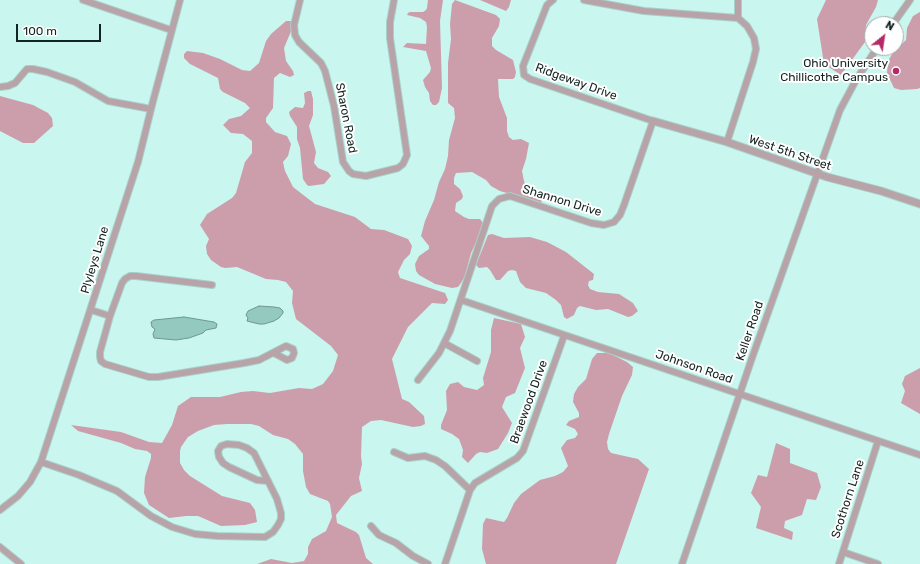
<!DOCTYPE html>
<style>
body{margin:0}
#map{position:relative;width:920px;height:564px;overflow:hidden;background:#c9f6ee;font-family:Rubik,sans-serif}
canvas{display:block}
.north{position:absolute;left:864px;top:16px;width:40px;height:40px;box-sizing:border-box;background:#fff;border:1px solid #a0a7a6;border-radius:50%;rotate:30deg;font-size:11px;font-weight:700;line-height:16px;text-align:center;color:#122421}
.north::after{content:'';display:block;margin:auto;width:14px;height:18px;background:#b42a67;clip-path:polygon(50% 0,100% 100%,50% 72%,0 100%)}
.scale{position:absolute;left:16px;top:24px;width:85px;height:18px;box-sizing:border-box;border:2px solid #122421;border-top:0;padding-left:5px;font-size:12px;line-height:14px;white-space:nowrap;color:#122421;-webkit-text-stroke:3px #fff;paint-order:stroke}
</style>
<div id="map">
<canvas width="920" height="564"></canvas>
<div class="north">N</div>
<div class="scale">100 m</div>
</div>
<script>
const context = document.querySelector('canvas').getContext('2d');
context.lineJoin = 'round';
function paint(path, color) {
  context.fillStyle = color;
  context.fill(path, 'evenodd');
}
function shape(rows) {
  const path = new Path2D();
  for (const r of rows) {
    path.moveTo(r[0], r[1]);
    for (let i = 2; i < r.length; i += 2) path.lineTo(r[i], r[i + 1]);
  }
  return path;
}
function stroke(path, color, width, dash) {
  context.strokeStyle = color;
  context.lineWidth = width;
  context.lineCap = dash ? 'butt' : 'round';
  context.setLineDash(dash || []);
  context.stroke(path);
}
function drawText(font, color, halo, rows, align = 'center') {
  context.font = font + ' Rubik,sans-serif';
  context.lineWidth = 4;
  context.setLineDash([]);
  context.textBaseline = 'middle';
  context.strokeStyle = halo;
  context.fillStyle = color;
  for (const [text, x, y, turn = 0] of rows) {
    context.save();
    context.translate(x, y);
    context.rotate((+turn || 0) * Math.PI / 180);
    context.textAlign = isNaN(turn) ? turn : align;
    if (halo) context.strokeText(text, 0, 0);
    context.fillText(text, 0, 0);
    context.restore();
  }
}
paint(shape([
 [428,0,443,0,440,21,442,88,439,102,436,105,433,105,430,101,429,93,425,87,423,80,430,72,431,68,426,51,403,47,407,43,426,44,427,27,426,22,420,18,407,15,408,13,410,12,423,12,426,10,427,8],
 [455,0,496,15,500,19,499,26,492,38,492,46,496,50,513,60,516,72,515,77,513,79,498,79,499,97,507,118,507,131,509,137,513,140,521,139,529,143,526,159,522,171,524,181,526,186,538,194,542,200,541,203,538,202,500,191,491,186,486,180,472,172,456,173,454,178,454,184,460,189,463,196,462,199,456,203,455,211,464,217,469,219,480,219,483,223,483,228,471,253,465,276,461,283,458,287,452,288,435,284,419,275,416,271,415,264,419,256,429,249,429,246,421,236,425,221,434,200,439,182,445,169,448,156,449,140,455,118,454,108,448,103,448,63,451,39,450,24,452,4],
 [480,0,511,0,509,7,506,11],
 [826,0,878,0,876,7,866,25,865,42,841,75,824,64,817,19],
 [920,12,920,88,917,89,901,90,894,88,887,73,888,61,894,51,906,40,907,28,913,16],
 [286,21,291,21,292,29,284,48,286,61,293,71,294,75,290,77,280,73,274,78,273,108,266,118,266,122,275,132,287,136,291,144,288,156,283,162,285,171,293,187,315,204,355,217,371,229,384,230,408,239,412,246,410,254,404,260,398,272,400,278,445,293,448,300,445,304,432,303,408,327,392,359,402,399,409,402,424,416,425,424,421,426,413,427,381,420,371,421,362,427,361,456,362,464,359,478,362,491,351,496,336,515,337,523,356,532,359,535,366,558,373,564,257,564,271,559,292,563,304,561,308,554,308,547,312,539,326,531,332,517,330,504,328,501,310,494,306,487,303,471,303,454,295,444,288,439,273,435,259,426,251,424,227,424,214,425,198,431,188,437,181,447,180,451,180,463,184,470,190,476,222,496,250,503,255,510,257,522,245,525,221,526,198,516,186,516,169,518,149,505,144,493,145,477,151,458,151,454,147,451,135,449,121,443,78,431,71,425,121,432,149,442,162,443,172,425,178,406,191,397,220,397,241,392,253,391,270,393,299,388,312,389,323,384,333,371,338,355,331,346,296,319,292,303,293,291,286,282,278,280,266,279,237,267,225,268,221,267,211,260,207,254,206,246,209,239,200,225,207,214,232,198,236,193,245,162,252,153,252,141,243,134,231,133,223,125,229,119,241,116,250,108,245,103,223,92,220,89,218,78,190,64,184,58,184,54,187,51,203,53,220,59,242,70,250,71,259,63,266,41,271,34],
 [308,91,311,91,313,99,313,115,309,126,316,152,314,163,318,168,328,172,331,176,324,184,309,186,307,185,303,179,300,148,297,139,297,127,290,116,289,112,295,107,303,108,305,103,304,93],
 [0,96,33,105,48,113,52,118,53,126,34,143,23,143,0,131],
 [492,234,504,238,530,237,547,242,566,252,594,274,593,280,589,281,588,285,590,289,598,292,619,294,633,303,638,311,632,316,628,317,608,309,596,310,580,306,577,308,574,315,567,319,564,317,561,305,556,300,546,293,526,288,520,282,516,271,512,270,508,271,500,280,496,280,490,270,487,267,479,268,476,265,488,235],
 [494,318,521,324,525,337,520,348,525,368,515,393,506,397,502,407,512,423,508,433,498,449,487,453,480,452,476,454,468,463,462,457,463,450,459,439,452,434,441,429,441,425,447,410,446,391,450,384,458,382,464,387,477,390,484,385,483,378,491,352,491,330],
 [597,353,609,353,627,362,633,367,632,375,622,396,609,434,607,442,608,449,611,453,638,459,649,469,616,564,486,564,482,549,483,524,486,518,504,522,507,518,514,503,521,494,540,480,555,476,563,472,568,466,561,448,567,440,575,438,578,434,575,429,566,425,569,421,579,417,579,413,573,402,574,394,578,387,586,379,592,359],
 [920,368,920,414,901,403,905,391,902,384,905,376],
 [776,443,790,449,790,463,817,473,821,487,816,500,807,499,802,515,785,521,784,528,793,532,792,540,756,528,761,507,751,493,758,475,767,477]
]), '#cc9eac');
const water = shape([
 [259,306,274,307,280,308,283,311,283,313,279,318,274,321,264,324,259,324,247,321,248,318,246,315,248,311,259,306],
 [184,317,214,322,217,324,216,328,206,330,203,333,189,338,176,340,154,338,153,334,155,329,152,327,151,322,154,320,184,317]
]);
paint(water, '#93c9bf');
stroke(water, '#6c9890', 1);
const minor = shape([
 [83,0,171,30],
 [300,0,294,25,295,35,299,42,321,63,325,71,334,106,343,162,349,171,353,174,366,176,398,168,403,164,407,155,390,38,390,22,394,0],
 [584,0,644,11,738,18],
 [893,24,910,0],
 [0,87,8,86,15,83,27,69,33,69,47,72,75,82,108,101,151,109],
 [727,142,753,62,756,49,754,38,747,26,738,18,738,0],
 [461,300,920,455],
 [91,310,110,316,100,352,100,357,101,361,105,364,149,377,158,377,244,363,259,360,286,346,293,349,294,353,292,358,287,360,274,353],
 [110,316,122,283,125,279,130,276,136,276,212,285],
 [444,343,477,361],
 [418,380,439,353,450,331,492,206,499,199,510,196,591,223,604,225,614,222,620,215,624,205,653,121,530,79,524,75,523,66,547,5,553,0],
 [394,452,408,458,425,456,436,460,445,466,470,490],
 [41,462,79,475,117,491,151,516,172,527,195,534,217,536,265,537,273,532,278,525,281,519,281,513,277,499,254,453,247,448,239,445,227,444,221,446,218,451,219,457,223,463,229,467,257,480,268,481],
 [0,510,18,496,30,482,41,462,138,162,152,105,180,0],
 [371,526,379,535,396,543,413,556,428,564],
 [0,547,21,564],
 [843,552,878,564],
 [445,564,470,490,475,483,517,458,523,451,564,336],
 [682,564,752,358,840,110,856,80,877,48],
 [839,564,878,441]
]);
const tertiary = shape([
 [653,121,727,142,827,177,881,191,920,204]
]);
stroke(minor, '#a8d0c9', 8);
stroke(tertiary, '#a8d0c9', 9);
stroke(minor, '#b8a3a8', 6);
stroke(tertiary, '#b8a3a8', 7);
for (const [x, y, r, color] of [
 [896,71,4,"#b42a67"]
]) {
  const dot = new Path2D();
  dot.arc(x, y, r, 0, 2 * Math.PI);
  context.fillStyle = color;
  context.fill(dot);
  stroke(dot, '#fff', 1.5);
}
drawText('12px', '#122421', '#fff', [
 ["Ohio University",888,64],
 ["Chillicothe Campus",888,78]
], 'right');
drawText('12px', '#122421', '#fff', [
 ["Ridgeway Drive",576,82,20],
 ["Sharon Road",346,118,79],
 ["West 5th Street",790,153,19],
 ["Shannon Drive",562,201,17],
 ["Plyleys Lane",95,260,-73],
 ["Keller Road",750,331,-71],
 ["Johnson Road",694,367,19],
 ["Braewood Drive",529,402,-70],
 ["Scothorn Lane",848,499,-72]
]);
</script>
